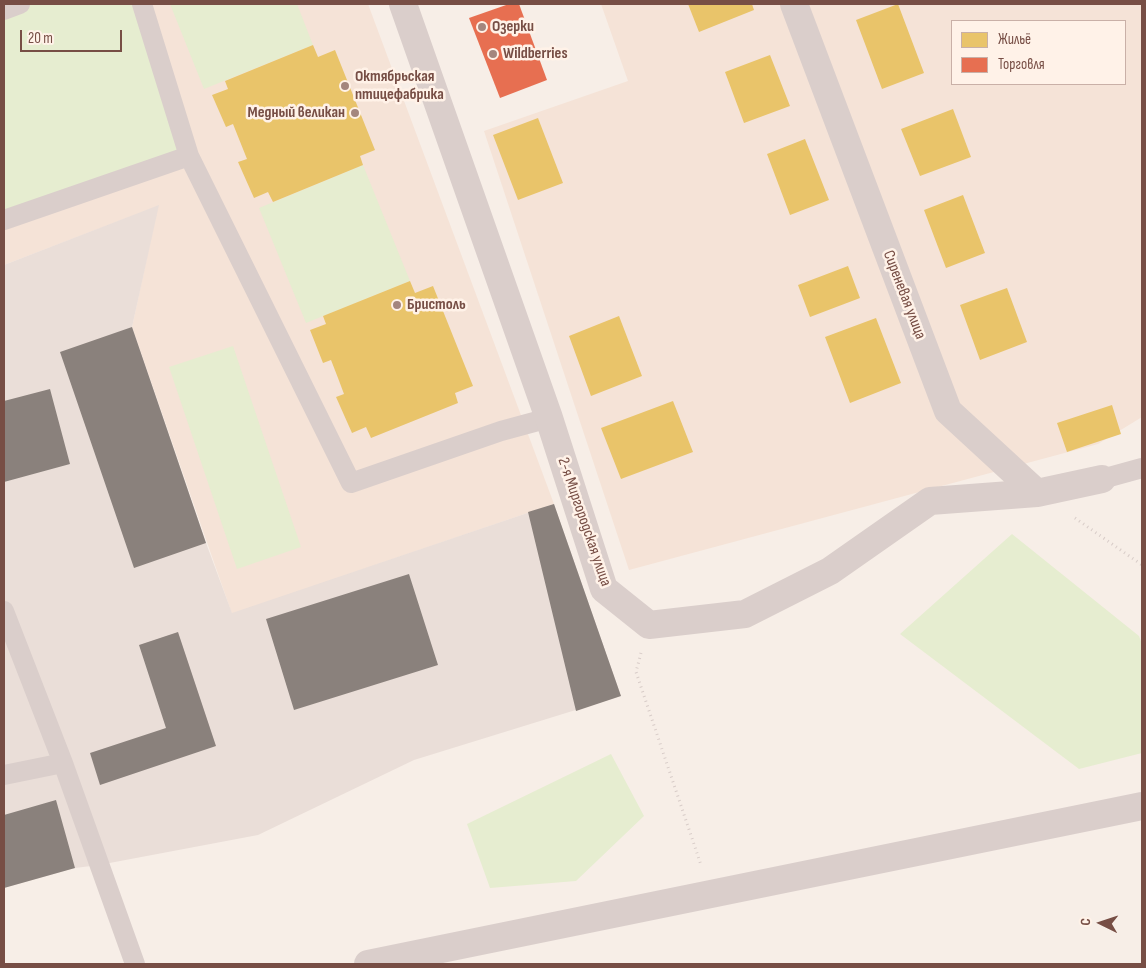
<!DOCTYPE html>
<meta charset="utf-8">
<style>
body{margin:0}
#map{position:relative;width:1146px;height:968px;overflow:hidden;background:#f7eee7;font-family:"Sofia Sans Condensed",sans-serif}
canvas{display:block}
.frame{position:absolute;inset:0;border:5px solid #774e45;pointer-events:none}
.legend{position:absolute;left:951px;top:20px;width:175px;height:65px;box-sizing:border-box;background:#fff2e8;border:1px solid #c9b0a7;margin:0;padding:6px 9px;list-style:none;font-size:15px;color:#774e45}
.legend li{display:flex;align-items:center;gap:10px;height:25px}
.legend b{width:25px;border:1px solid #c9b0a7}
.north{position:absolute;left:1076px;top:898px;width:50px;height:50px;-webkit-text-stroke:4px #fff2e8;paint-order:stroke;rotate:274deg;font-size:14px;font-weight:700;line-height:20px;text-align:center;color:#774e45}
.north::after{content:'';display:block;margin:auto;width:18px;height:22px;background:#774e45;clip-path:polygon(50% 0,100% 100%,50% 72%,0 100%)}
.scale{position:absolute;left:20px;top:30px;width:102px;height:22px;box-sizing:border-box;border:2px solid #774e45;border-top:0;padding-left:6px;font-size:15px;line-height:18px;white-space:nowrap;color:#774e45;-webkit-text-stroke:4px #fff2e8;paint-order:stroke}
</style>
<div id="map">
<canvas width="1146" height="968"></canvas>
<div class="frame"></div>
<ul class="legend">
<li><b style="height:14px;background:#e9c46a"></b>Жильё</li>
<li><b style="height:14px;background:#e76f51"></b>Торговля</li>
</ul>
<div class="north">С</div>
<div class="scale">20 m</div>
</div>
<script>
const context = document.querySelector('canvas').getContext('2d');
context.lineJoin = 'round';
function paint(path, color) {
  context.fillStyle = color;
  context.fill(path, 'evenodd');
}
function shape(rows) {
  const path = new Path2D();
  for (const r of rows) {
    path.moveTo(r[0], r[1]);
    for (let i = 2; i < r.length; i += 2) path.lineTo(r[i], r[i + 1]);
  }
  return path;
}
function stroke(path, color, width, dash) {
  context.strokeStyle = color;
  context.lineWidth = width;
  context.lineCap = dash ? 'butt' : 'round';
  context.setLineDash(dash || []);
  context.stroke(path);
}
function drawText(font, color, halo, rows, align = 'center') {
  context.font = font + ' "Sofia Sans Condensed",sans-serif';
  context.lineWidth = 5;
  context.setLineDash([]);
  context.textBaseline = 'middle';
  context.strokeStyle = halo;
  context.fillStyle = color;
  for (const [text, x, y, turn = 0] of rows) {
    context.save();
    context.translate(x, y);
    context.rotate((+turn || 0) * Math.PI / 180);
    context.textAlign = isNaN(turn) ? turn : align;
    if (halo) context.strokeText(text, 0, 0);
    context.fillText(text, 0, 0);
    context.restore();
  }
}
paint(shape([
 [4,4,368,4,554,504,232,614,132,327,158,206,4,265],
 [601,4,1142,4,1142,417,1098,444,629,570,484,131,628,81],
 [952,21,1125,21,1125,84,952,84]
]), '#f5e3d7');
paint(shape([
 [159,205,132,327,206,543,232,613,554,504,621,696,414,760,258,835,99,865,75,868,4,888,4,265]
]), '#eaded8');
paint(shape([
 [20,4,142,4,189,156,4,220,4,10],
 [170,4,297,4,313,45,204,89],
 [363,165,410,281,306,323,259,208],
 [233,346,301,547,237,569,169,367],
 [1012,534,1139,636,1142,644,1142,753,1079,769,900,634],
 [611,754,644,816,576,881,490,888,467,824]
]), '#e6edd0');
paint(shape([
 [688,4,752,4,754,10,699,32],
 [898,4,924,73,882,89,856,20],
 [313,45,318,57,335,50,375,150,360,156,363,165,273,202,268,192,254,198,238,162,247,159,233,124,226,127,212,95,228,89,225,81],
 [770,55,790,106,744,123,725,72],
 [953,109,971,157,920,176,901,129],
 [538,118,563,183,518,200,493,135],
 [805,139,829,200,790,215,767,154],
 [963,195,985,253,946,268,924,210],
 [848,266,860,298,810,317,798,285],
 [410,281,415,293,433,286,473,386,455,393,458,403,371,438,366,427,352,433,336,397,344,394,338,378,331,360,323,363,310,330,326,324,323,316],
 [1007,288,1027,342,980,360,960,305],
 [619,316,642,376,591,396,569,336],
 [876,318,901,383,850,403,825,337],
 [673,401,693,452,621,479,601,428],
 [1112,405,1121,434,1067,452,1057,423]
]), '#e9c46a');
paint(shape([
 [509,4,519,4,547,80,500,98,469,18]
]), '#e76f51');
paint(shape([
 [132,327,206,543,134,568,60,352],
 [50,389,70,464,4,482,4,401],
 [554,504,621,696,576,711,528,512],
 [409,574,438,665,294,710,266,619],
 [178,632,216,746,100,785,90,753,166,728,139,645],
 [56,800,75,868,4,888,4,815]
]), '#8a817c');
stroke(shape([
 [1075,518,1142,565],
 [641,653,636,672,701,865]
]), '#d8ccc8', 3, [1, 4]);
stroke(shape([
 [142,4,189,156,351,483,501,431,549,418],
 [4,10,20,4],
 [4,220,189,156],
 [1102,479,1142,468],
 [4,611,63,763],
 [4,775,63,763,135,964]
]), '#dacecb', 20);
stroke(shape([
 [403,4,549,418,604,589,649,625,745,614,830,571,930,501,1037,493],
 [794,4,948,411,1037,493,1102,479],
 [368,964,1142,806]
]), '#dacecb', 28);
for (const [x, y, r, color] of [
 [482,27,5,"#a4867e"],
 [493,54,5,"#a4867e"],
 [345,86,5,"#a4867e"],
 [355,113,5,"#a4867e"],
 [397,305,5,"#a4867e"]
]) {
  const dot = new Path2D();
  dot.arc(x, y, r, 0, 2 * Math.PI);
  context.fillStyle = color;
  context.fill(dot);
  stroke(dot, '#fff2e8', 2);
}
drawText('bold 16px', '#774e45', '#fff2e8', [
 ["Озерки",492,27],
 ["Wildberries",503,54],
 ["Октябрьская",355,77],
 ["птицефабрика",355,95],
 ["Медный великан",345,113,"right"],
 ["Бристоль",407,305]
], 'left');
drawText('16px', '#774e45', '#fff2e8', [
 ["Сиреневая улица",904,295,69],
 ["2-я Миргородская улица",584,522,71]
]);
</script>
